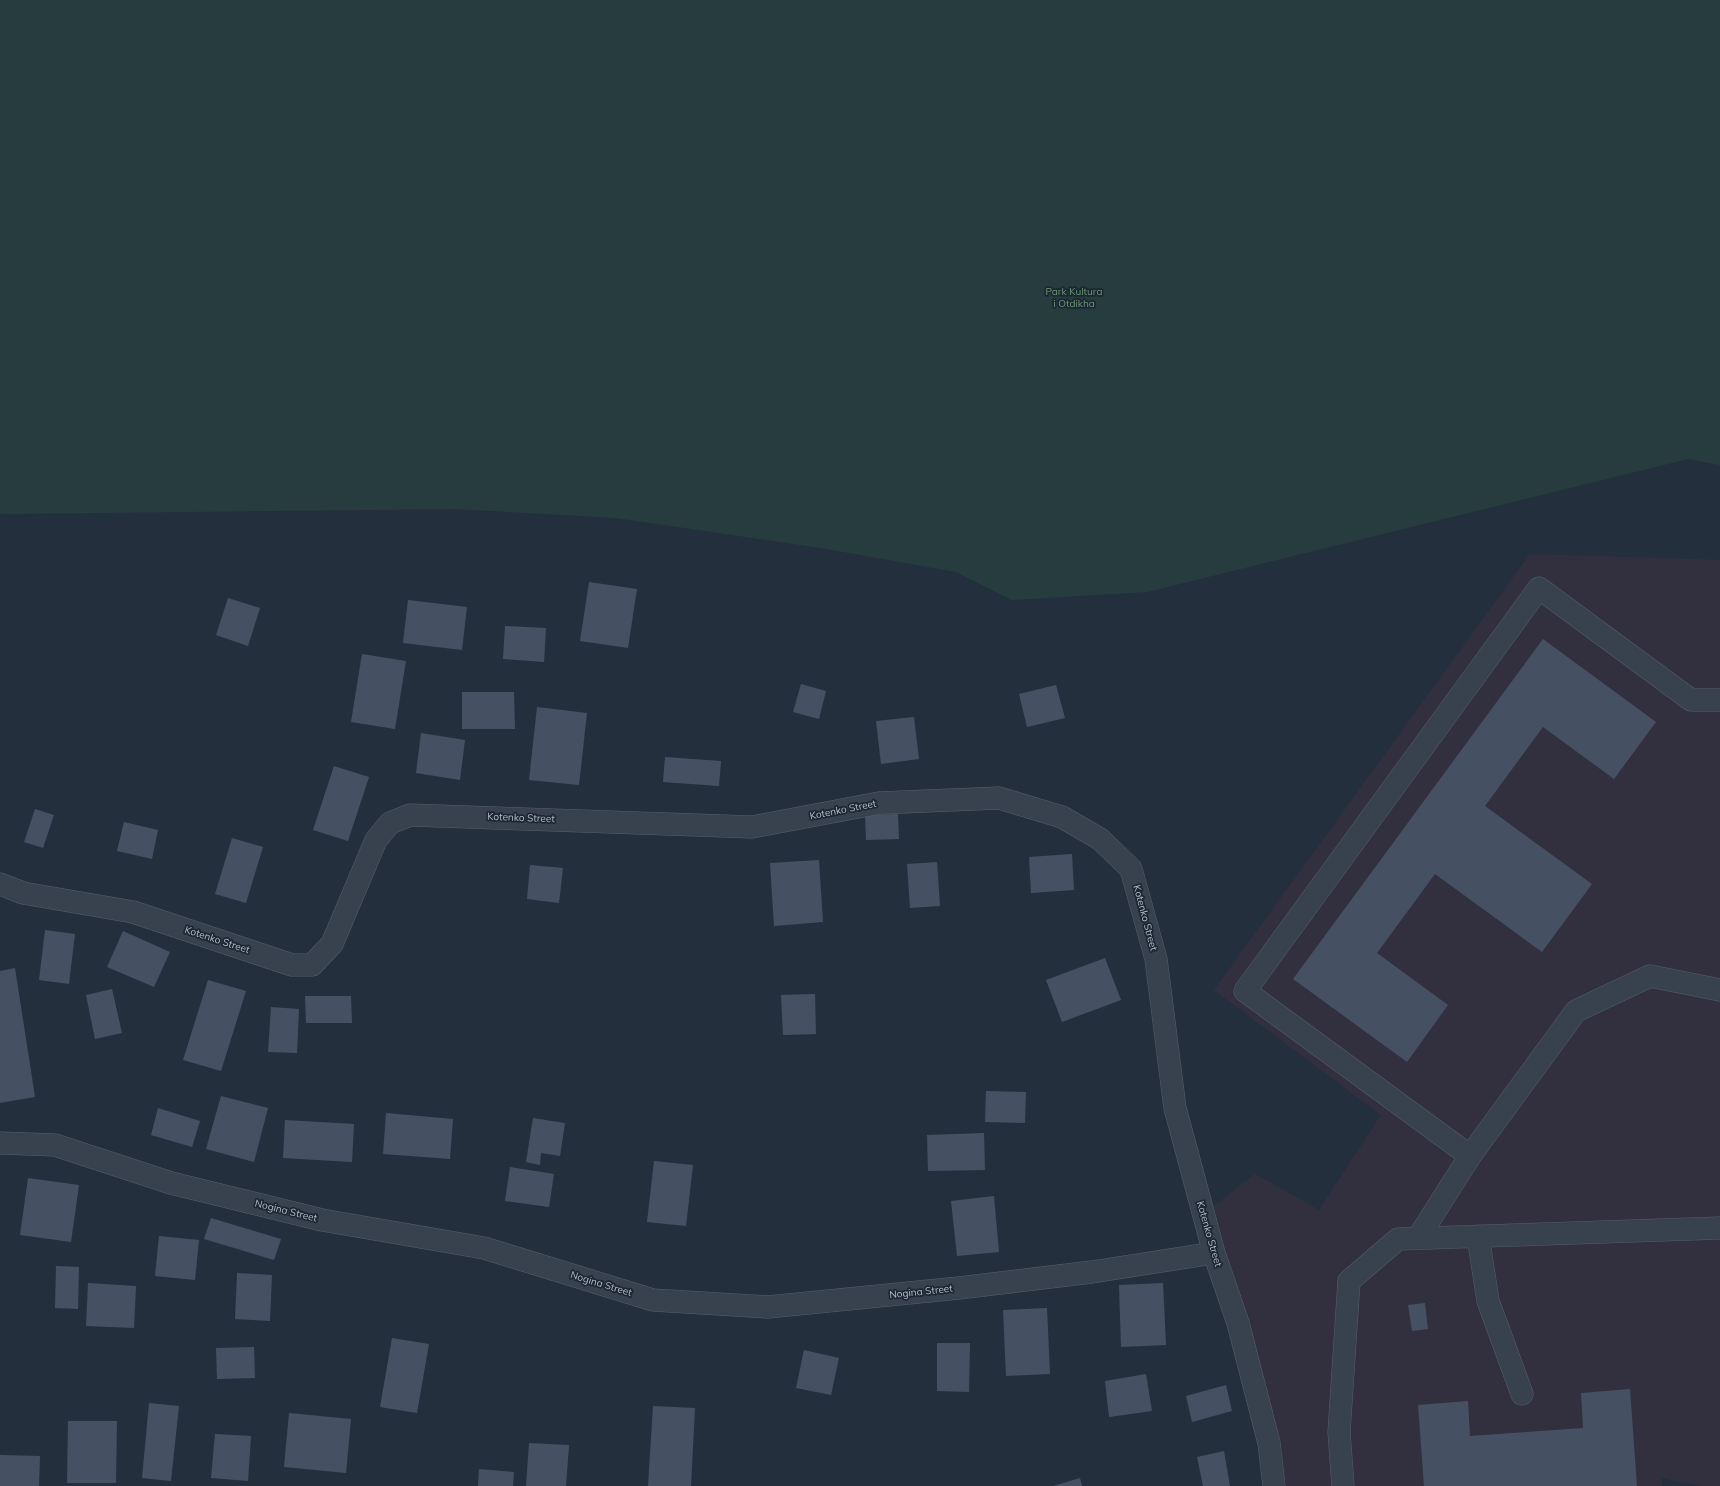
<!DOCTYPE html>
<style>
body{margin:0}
canvas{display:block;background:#242f3e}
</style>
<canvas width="1720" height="1486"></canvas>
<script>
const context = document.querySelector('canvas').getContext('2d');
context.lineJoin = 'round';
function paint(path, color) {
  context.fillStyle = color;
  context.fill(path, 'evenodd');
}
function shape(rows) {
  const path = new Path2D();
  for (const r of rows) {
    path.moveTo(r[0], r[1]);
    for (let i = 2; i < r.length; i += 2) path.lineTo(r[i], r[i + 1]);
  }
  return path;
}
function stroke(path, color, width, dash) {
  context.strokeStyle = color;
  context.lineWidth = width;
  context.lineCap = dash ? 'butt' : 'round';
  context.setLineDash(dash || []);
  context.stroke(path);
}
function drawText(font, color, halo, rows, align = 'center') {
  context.font = font + ' Mulish,sans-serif';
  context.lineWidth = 3.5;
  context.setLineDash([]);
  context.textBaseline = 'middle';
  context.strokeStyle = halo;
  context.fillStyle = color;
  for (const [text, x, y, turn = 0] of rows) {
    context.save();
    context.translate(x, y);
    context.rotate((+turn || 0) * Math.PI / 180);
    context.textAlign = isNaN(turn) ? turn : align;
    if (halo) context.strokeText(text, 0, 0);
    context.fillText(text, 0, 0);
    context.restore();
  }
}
paint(shape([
 [1530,554,1720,560,1720,1486,1702,1486,1662,1478,1662,1486,1287,1486,1214,1206,1255,1174,1319,1210,1381,1115,1214,990]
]), '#32303f');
paint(shape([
 [0,0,1720,0,1720,465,1688,459,1147,592,1012,600,956,572,821,548,616,518,457,509,0,514]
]), '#263c3f');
paint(shape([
 [589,582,637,589,628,648,580,641],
 [228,598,260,608,248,646,216,635],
 [408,600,467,607,462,650,403,643],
 [505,626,546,628,544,662,503,659],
 [1543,639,1656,722,1614,779,1543,727,1485,806,1592,884,1542,952,1435,874,1377,953,1448,1005,1407,1062,1293,979],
 [362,654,406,661,395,729,351,722],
 [801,684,826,691,819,719,793,712],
 [1056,685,1065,718,1027,727,1019,694],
 [462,692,514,692,515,729,462,729],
 [537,707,587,713,579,785,529,780],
 [914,717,919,759,881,764,876,721],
 [421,733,465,740,460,780,416,773],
 [665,757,721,761,719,786,663,782],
 [334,766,369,777,348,841,313,830],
 [35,809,54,815,43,848,24,842],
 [898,814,899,839,866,840,865,815],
 [124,822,158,830,152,859,117,851],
 [232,838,263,847,246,903,215,894],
 [1072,854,1074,890,1031,893,1029,857],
 [819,860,823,922,774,926,770,863],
 [937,862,940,906,910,908,907,864],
 [530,865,563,868,559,903,527,899],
 [45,930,75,934,69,984,39,980],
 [123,931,170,952,154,987,107,967],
 [1105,958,1121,1000,1062,1022,1046,980],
 [15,968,35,1097,0,1103,0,971],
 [208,980,246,991,221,1071,183,1060],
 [112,989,122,1033,95,1039,86,995],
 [815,994,816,1034,783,1035,781,995],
 [305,996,351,996,352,1023,306,1023],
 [271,1007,299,1009,297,1053,268,1052],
 [986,1091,1026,1092,1025,1123,985,1122],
 [221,1096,268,1108,254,1162,206,1149],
 [158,1108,200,1121,192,1147,151,1135],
 [386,1113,453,1119,450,1159,383,1154],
 [533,1118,565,1123,560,1156,541,1153,540,1165,526,1162],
 [285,1120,354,1124,352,1162,283,1158],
 [984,1133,985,1170,928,1171,927,1135],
 [654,1161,693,1165,686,1226,647,1222],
 [510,1167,554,1174,549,1207,505,1201],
 [28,1178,79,1185,71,1242,20,1235],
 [994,1196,999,1252,957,1256,951,1201],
 [211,1218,281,1239,274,1260,204,1239],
 [159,1236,199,1240,195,1280,155,1276],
 [56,1266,79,1267,78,1309,55,1308],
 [237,1273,272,1275,270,1321,235,1319],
 [88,1283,136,1286,134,1328,86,1326],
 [1163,1283,1166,1345,1121,1347,1119,1285],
 [1425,1303,1428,1329,1412,1331,1408,1305],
 [1047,1308,1050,1374,1006,1376,1003,1310],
 [392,1338,429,1344,417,1413,380,1407],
 [937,1343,970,1343,969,1392,937,1391],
 [254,1347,255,1378,217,1379,216,1348],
 [804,1350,839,1358,831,1395,796,1388],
 [1146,1374,1152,1411,1109,1417,1105,1381],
 [1226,1385,1232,1411,1192,1422,1186,1396],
 [1630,1389,1637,1486,1424,1486,1418,1405,1468,1401,1470,1436,1583,1428,1581,1393],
 [149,1403,179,1406,171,1481,142,1478],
 [653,1406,695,1408,691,1486,648,1486],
 [289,1413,351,1419,346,1473,284,1467],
 [68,1421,117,1421,116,1483,67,1483],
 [215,1434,251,1436,248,1481,211,1478],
 [529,1443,569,1445,566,1486,526,1486],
 [1224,1451,1230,1486,1203,1486,1197,1457],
 [0,1455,40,1456,39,1486,0,1486],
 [479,1469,514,1472,513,1486,478,1486],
 [1080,1478,1082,1486,1053,1486]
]), '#455162');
const minor = shape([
 [0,884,23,893,133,912,292,965,312,965,332,944,376,840,390,823,410,815,752,827,879,803,999,798,1062,817,1100,839,1131,869,1156,959,1175,1108,1214,1253,1238,1323,1269,1443,1274,1486],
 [0,1143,55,1145,171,1183,322,1220,484,1248,653,1300,768,1307,959,1288,1092,1272,1214,1253],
 [1470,1156,1576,1011,1650,976,1720,990],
 [1478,1236,1488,1301,1522,1394],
 [1418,1238,1470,1156,1245,991,1539,588,1691,700,1720,700],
 [1343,1486,1339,1432,1349,1281,1398,1239,1720,1228]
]);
stroke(minor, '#565f6c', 23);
stroke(minor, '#38414e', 22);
drawText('10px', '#6b9a76', '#1d2633', [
 ["Park Kultura",1074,292],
 ["i Otdikha",1074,304]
]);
drawText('10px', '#b4bcc9', '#1d2633', [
 ["Kotenko Street",843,810,-11],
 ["Kotenko Street",521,818,2],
 ["Kotenko Street",1145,918,75],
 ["Kotenko Street",217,940,18],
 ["Nogina Street",286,1211,14],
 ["Kotenko Street",1209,1234,74],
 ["Nogina Street",601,1284,17],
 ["Nogina Street",921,1292,-6]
]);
</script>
